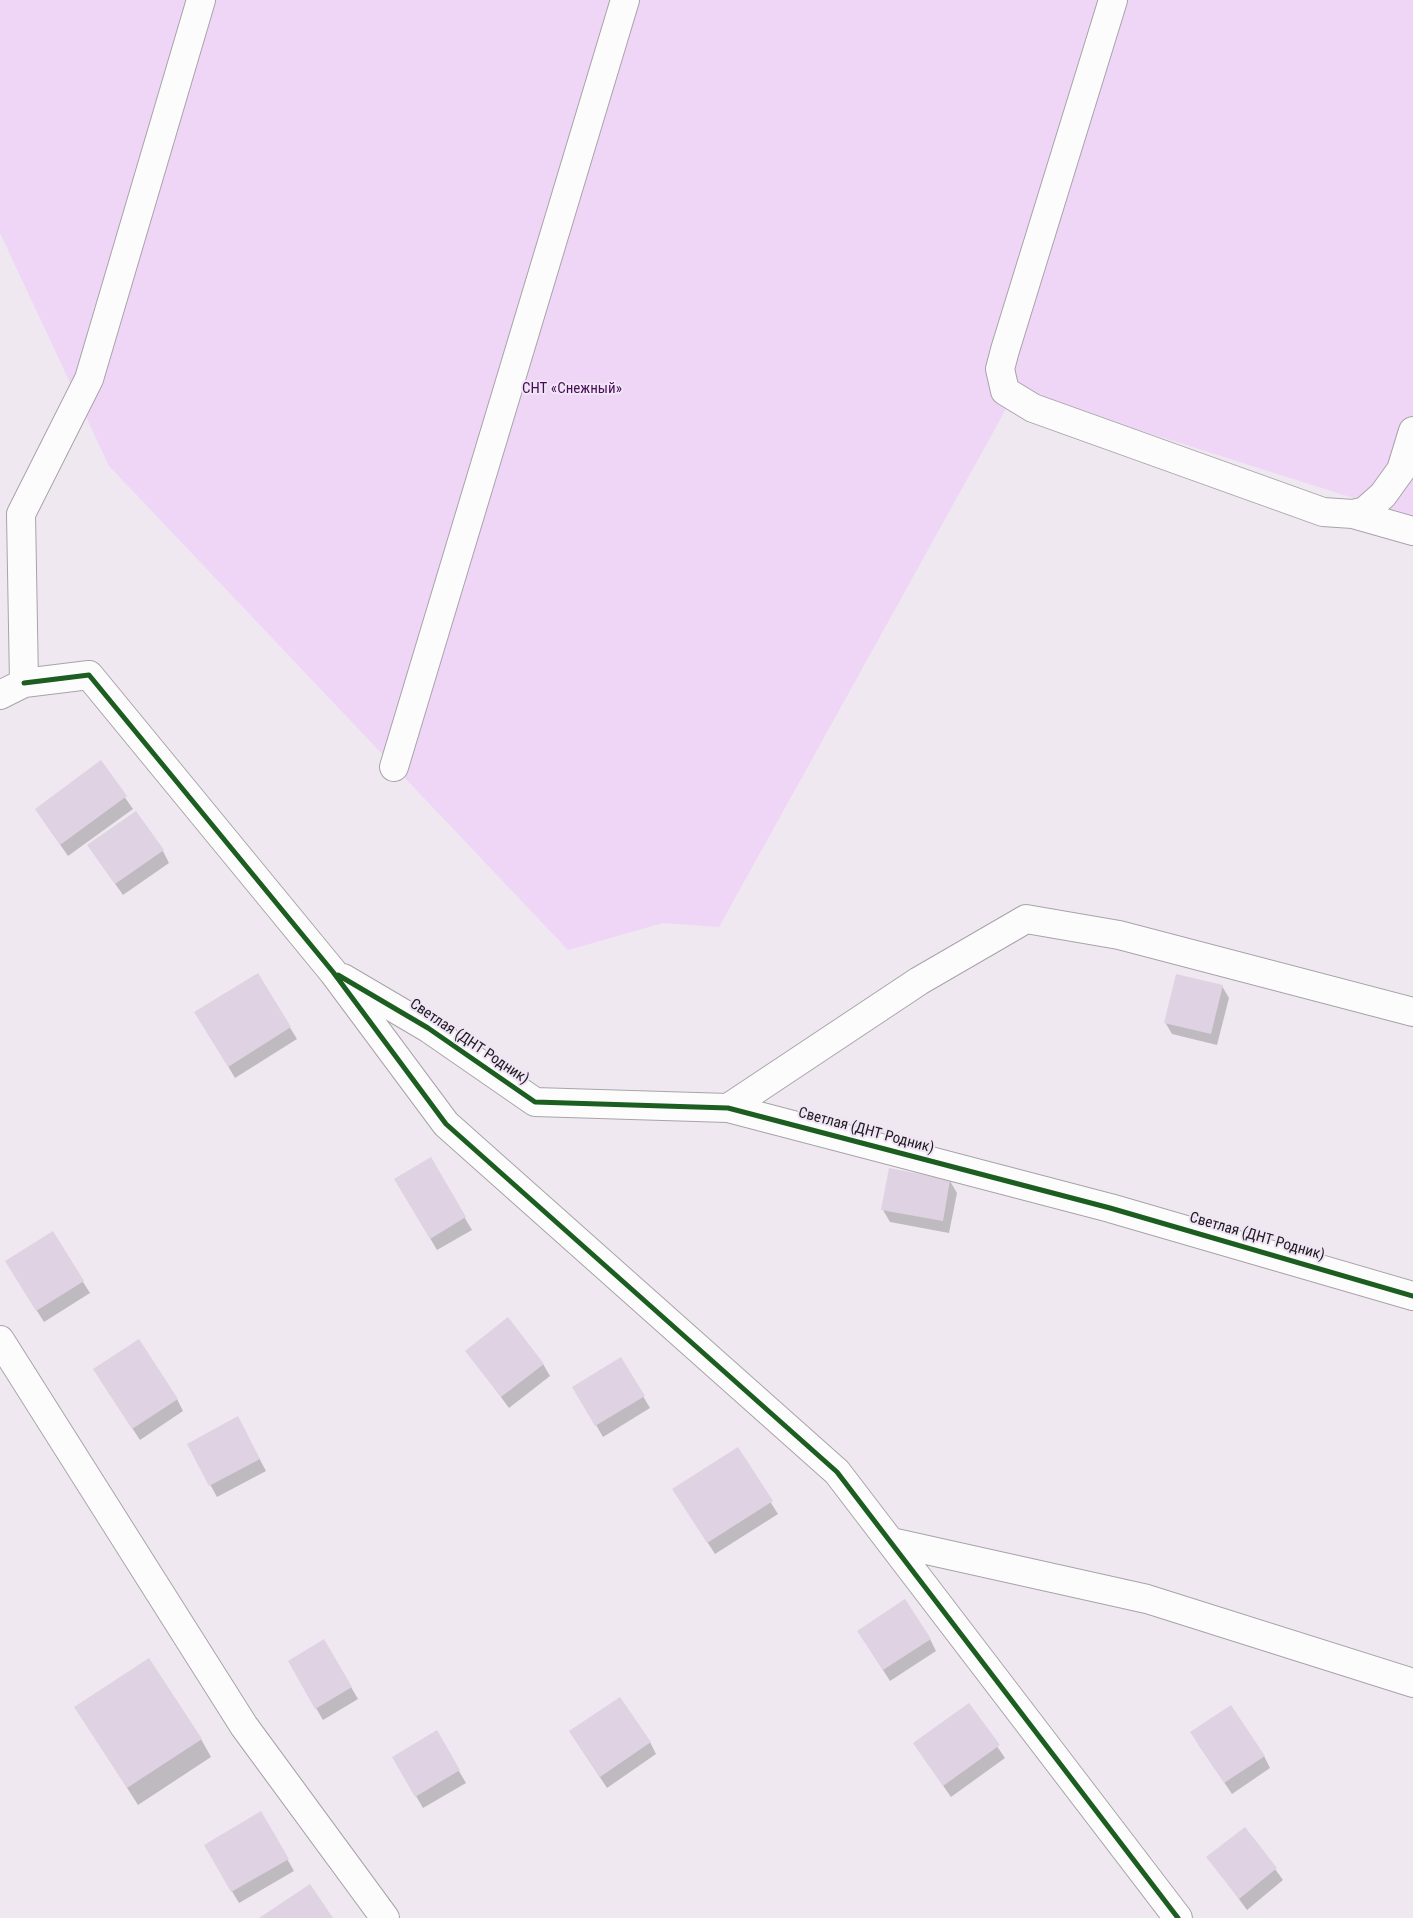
<!DOCTYPE html>
<meta charset="utf-8">
<style>
body{margin:0}
canvas{display:block;background:#efe8f0}
</style>
<canvas width="1413" height="1918"></canvas>
<script>
const context = document.querySelector('canvas').getContext('2d');
context.lineJoin = 'round';
function paint(path, color) {
  context.fillStyle = color;
  context.fill(path, 'evenodd');
}
function shape(rows) {
  const path = new Path2D();
  for (const r of rows) {
    path.moveTo(r[0], r[1]);
    for (let i = 2; i < r.length; i += 2) path.lineTo(r[i], r[i + 1]);
  }
  return path;
}
function stroke(path, color, width, dash) {
  context.strokeStyle = color;
  context.lineWidth = width;
  context.lineCap = dash ? 'butt' : 'round';
  context.setLineDash(dash || []);
  context.stroke(path);
}
function drawText(font, color, halo, rows, align = 'center') {
  context.font = font + ' "Roboto Condensed",sans-serif';
  context.lineWidth = 4;
  context.setLineDash([]);
  context.textBaseline = 'middle';
  context.strokeStyle = halo;
  context.fillStyle = color;
  for (const [text, x, y, turn = 0] of rows) {
    context.save();
    context.translate(x, y);
    context.rotate((+turn || 0) * Math.PI / 180);
    context.textAlign = isNaN(turn) ? turn : align;
    if (halo) context.strokeText(text, 0, 0);
    context.fillText(text, 0, 0);
    context.restore();
  }
}
paint(shape([
 [0,0,1413,0,1413,517,1016,391,719,927,663,923,568,950,109,466,0,233]
]), '#efd6f7');
paint(shape([
 [100,762,133,809,68,856,36,810],
 [163,851,169,863,123,895,96,857],
 [257,974,297,1039,235,1078,203,1024],
 [1222,986,1229,998,1217,1045,1172,1034,1165,1022],
 [430,1159,472,1230,437,1250,395,1179],
 [950,1181,957,1193,949,1233,890,1222,883,1210],
 [52,1233,90,1293,44,1322,13,1273],
 [467,1351,543,1364,550,1376,509,1408],
 [621,1359,650,1408,603,1437,574,1387],
 [101,1381,177,1399,183,1411,140,1440],
 [244,1430,266,1471,217,1497,188,1444],
 [737,1449,778,1514,715,1554,681,1501],
 [858,1631,930,1639,936,1651,890,1681],
 [324,1641,358,1699,323,1720,289,1662],
 [969,1705,1005,1758,951,1797,914,1744],
 [76,1708,201,1739,211,1757,138,1805],
 [436,1732,466,1783,423,1808,393,1757],
 [570,1732,650,1742,656,1754,607,1788],
 [1198,1744,1264,1756,1270,1768,1232,1794],
 [261,1813,294,1871,239,1903,205,1846],
 [1245,1828,1283,1880,1247,1910,1208,1857]
]), '#0003');
paint(shape([
 [101,760,127,796,60,845,35,809],
 [136,811,164,850,115,884,87,845],
 [258,973,291,1027,228,1067,194,1012],
 [1176,974,1223,985,1211,1034,1164,1023],
 [431,1157,466,1217,430,1239,394,1179],
 [889,1168,950,1180,943,1221,881,1210],
 [53,1231,84,1281,36,1311,5,1261],
 [508,1317,544,1364,501,1397,465,1351],
 [139,1339,178,1399,132,1429,93,1369],
 [621,1357,645,1396,595,1426,572,1387],
 [238,1416,260,1459,209,1486,187,1444],
 [738,1447,773,1501,707,1543,672,1489],
 [905,1599,931,1639,883,1670,857,1631],
 [324,1639,352,1687,315,1709,288,1661],
 [149,1658,202,1739,127,1788,74,1707],
 [620,1697,651,1742,600,1777,569,1731],
 [969,1703,1000,1745,943,1786,913,1743],
 [1231,1705,1265,1756,1224,1783,1190,1732],
 [437,1730,460,1770,415,1797,392,1757],
 [261,1811,289,1859,231,1892,204,1845],
 [1245,1827,1277,1868,1239,1899,1206,1857],
 [310,1884,333,1918,259,1918]
]), '#dfd2e3');
const minor = shape([
 [1113,0,1005,350,1000,369,1005,391,1033,408,1323,512,1353,514,1365,511,1383,495,1401,470,1413,431],
 [1353,514,1413,531],
 [24,683,89,675,333,972,446,1124,837,1472,1178,1918],
 [0,695,24,683,21,514,89,379,201,0],
 [394,767,625,0],
 [343,978,428,1028,535,1102,728,1108,1110,1208,1413,1296],
 [728,1108,919,981,1026,919,1119,935,1413,1012],
 [0,1340,244,1726,385,1918],
 [891,1542,1147,1599,1413,1683]
]);
stroke(minor, '#a8a3a9', 30);
stroke(minor, '#fdfcfd', 28);
stroke(shape([
 [24,683,89,675,333,972,446,1124,837,1472,1178,1918],
 [338,975,428,1028,535,1102,728,1108,1110,1208,1413,1296]
]), '#1b5e20', 5);
drawText('15px', '#480b59', '#f0e5f4', [
 ["СНТ «Снежный»",572,389]
]);
drawText('15px', '#1e1a1f', '#f0e5f4', [
 ["Светлая (ДНТ Родник)",469,1042,34],
 ["Светлая (ДНТ Родник)",866,1131,15],
 ["Светлая (ДНТ Родник)",1257,1237,16]
]);
</script>
